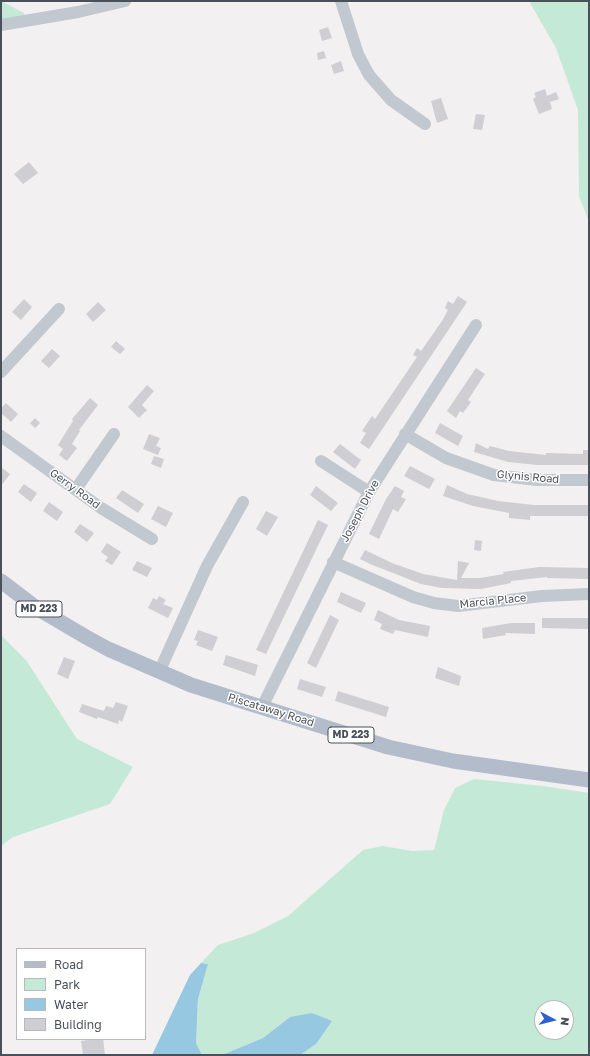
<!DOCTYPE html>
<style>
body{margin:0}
#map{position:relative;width:590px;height:1056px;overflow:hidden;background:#f2f0f0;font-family:"Golos Text",sans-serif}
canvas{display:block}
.frame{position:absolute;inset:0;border:2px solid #4a505a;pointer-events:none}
.legend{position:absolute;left:16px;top:948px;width:130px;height:92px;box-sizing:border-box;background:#fff;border:1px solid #b7b9bd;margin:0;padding:5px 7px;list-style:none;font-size:12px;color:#4a505a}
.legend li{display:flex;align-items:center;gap:8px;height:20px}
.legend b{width:20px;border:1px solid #b7b9bd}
.north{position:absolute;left:534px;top:1000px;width:40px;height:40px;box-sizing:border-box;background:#fff;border:1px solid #b7b9bd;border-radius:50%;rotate:97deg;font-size:11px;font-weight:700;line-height:16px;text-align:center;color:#4a505a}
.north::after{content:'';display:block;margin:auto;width:14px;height:18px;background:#3060cb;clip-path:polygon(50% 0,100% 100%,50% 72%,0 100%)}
</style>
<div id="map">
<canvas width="590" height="1056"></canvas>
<div class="frame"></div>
<ul class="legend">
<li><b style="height:5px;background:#b3bccb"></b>Road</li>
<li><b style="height:11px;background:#c4ead7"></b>Park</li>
<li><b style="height:11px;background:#96c8e1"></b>Water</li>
<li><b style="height:11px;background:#ceced3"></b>Building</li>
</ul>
<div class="north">N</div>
</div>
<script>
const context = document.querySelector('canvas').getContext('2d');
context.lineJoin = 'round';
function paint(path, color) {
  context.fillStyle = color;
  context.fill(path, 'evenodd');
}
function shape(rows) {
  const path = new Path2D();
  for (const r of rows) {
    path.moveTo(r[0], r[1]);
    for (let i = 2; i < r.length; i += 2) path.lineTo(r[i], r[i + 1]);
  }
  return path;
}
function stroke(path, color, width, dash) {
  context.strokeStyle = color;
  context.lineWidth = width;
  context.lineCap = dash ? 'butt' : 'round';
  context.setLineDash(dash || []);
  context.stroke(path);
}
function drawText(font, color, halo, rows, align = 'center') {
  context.font = font + ' "Golos Text",sans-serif';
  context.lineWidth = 3;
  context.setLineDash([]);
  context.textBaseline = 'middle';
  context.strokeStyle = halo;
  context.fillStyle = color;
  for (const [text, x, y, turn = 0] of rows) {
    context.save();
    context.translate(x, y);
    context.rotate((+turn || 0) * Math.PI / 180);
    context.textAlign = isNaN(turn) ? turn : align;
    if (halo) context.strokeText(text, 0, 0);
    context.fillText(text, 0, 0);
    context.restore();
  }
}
paint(shape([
 [1,1,24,13,25,17,1,21],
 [531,1,589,1,589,222,579,196,578,110,556,48,530,3],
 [1,635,26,660,77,739,133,767,110,804,13,837,1,846],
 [474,779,543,786,589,793,589,1055,300,1055,316,1044,290,1017,263,1038,222,1055,202,1055,196,1043,198,999,208,964,201,963,218,945,254,933,288,916,363,850,383,846,412,851,434,850,444,810,455,788],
 [542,1008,566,1008,566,1032,542,1032]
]), '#c4ead7');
paint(shape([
 [201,963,208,964,198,999,196,1043,202,1055,152,1055,190,975],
 [312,1013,332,1021,316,1044,300,1055,218,1055,222,1055,263,1038,290,1017]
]), '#96c8e1');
paint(shape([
 [328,27,332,38,322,41,319,30],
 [324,51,326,58,318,60,317,53],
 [341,61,344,71,334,74,331,65],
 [545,89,547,96,556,92,559,99,550,102,552,109,539,114,533,99,536,97,534,93],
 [441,98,448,119,437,123,431,101],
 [476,114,485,115,482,130,473,129],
 [29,162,38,173,23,184,14,174],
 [458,296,467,302,369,449,360,443,366,433,362,431,372,416,375,419,417,357,413,355,417,348,421,351,442,321,448,310,445,308,448,301,453,304],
 [24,299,32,307,21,320,12,312],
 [98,302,106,310,93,322,86,314],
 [116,341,125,349,120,354,111,347],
 [52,349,60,356,49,368,41,361],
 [476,368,485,374,468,400,471,402,463,413,460,411,456,418,447,411],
 [147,385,154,391,142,405,147,410,139,418,128,407],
 [90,398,98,405,79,430,80,431,72,444,77,448,67,461,59,455,63,449,58,445,73,421,72,419],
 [6,403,18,414,11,422,1,413,1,408],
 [35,418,40,423,35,428,30,423],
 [440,423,463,436,458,446,435,433],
 [149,434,160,438,156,446,161,448,158,455,143,449],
 [476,443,488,449,490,446,509,451,546,455,546,453,583,454,583,450,589,450,589,465,537,465,508,462,474,452],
 [340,444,361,460,355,469,333,452],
 [154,456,164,459,161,468,151,464],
 [410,466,435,479,429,489,404,476],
 [1,467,10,474,1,486],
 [24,484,37,493,31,502,18,492],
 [447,485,467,494,498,501,534,505,588,505,588,516,530,516,530,520,509,518,509,513,473,506,443,496],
 [316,486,338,503,331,511,310,495],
 [395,486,404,491,401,497,406,499,398,512,393,509,379,539,369,534,386,499],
 [122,490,144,504,138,513,116,498],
 [49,502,63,512,57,521,43,511],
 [158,506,173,513,166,527,151,519],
 [266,511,278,517,267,536,256,529],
 [318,520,328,525,266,654,256,650],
 [80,524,94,533,87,542,74,532],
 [475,540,482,541,481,551,474,550],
 [107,543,121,552,112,565,105,561,108,557,101,552],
 [365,550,392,563,423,574,457,580,458,561,469,563,461,578,480,578,504,574,503,572,539,567,589,568,589,579,547,578,547,577,511,581,511,583,481,589,442,588,421,584,370,564,360,559],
 [137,561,152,568,147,577,132,570],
 [341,592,366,603,361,613,337,602],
 [159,596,166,600,163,604,173,608,168,618,148,608,153,598,157,600],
 [378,610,399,620,430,626,428,637,395,630,393,634,380,629,382,624,374,620],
 [330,615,339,620,316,668,307,663],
 [542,618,589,618,589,629,542,628],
 [511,623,535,623,535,634,505,633,506,635,483,639,482,628],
 [198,630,218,637,212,651,196,645,198,641,194,640],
 [226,655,258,665,255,676,223,665],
 [64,657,75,661,68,679,57,674],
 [438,667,461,676,459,686,435,678],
 [300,679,326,687,322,697,297,689],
 [338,691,389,707,386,717,335,701],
 [116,702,128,706,122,722,119,720,118,724,98,717,97,719,79,712,82,704,104,711,106,706,113,708],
 [96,1039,103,1039,105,1055,83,1055,81,1041]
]), '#ceced3');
stroke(shape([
 [341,1,358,54,369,75,391,100,425,124],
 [1,25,78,12,125,1],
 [1,372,59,309],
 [405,434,446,458,494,475,537,480,589,480],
 [1,436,101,508,152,539],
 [321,461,369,492],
 [76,489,114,434],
 [333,562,413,597,434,603,458,606,542,596,589,594],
 [159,672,207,566,243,502],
 [262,707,369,492,476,325]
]), '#c2c8cf', 12);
stroke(shape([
 [1,581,35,607,86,637,108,649,191,685,388,747,453,761,589,780]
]), '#b3bccb', 15);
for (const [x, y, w] of [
 [39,609,46],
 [351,735,46]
]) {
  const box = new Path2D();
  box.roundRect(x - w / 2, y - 8, w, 16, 3);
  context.fillStyle = '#fff';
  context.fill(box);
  stroke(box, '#4a505a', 1);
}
drawText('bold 10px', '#4a505a', null, [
 ["MD 223",39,609],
 ["MD 223",351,735]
]);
drawText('11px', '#4a505a', '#fff', [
 ["Glynis Road",528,477,5],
 ["Gerry Road",75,489,36],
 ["Joseph Drive",360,511,-62],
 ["Marcia Place",493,601,-6],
 ["Piscataway Road",271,710,17]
]);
</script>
